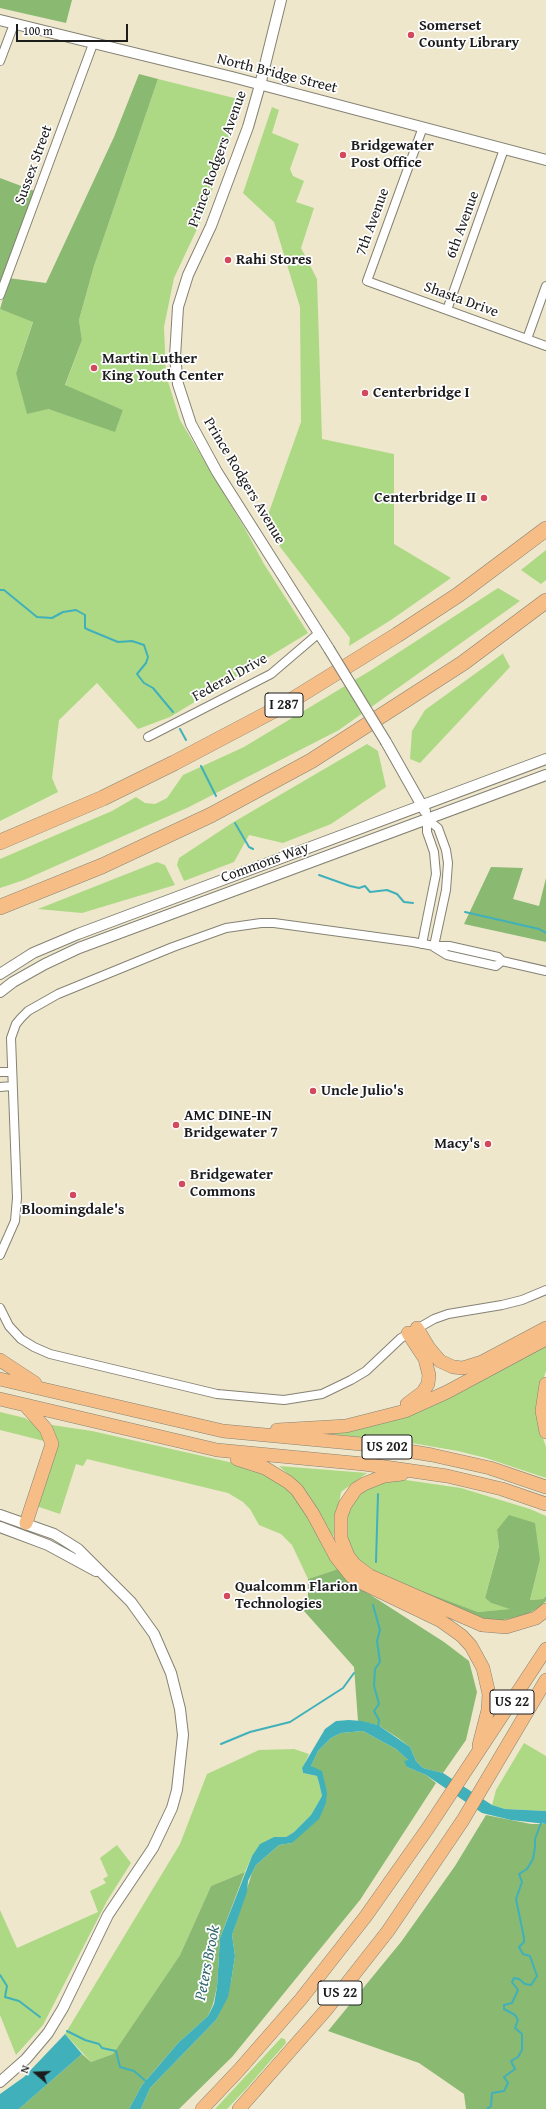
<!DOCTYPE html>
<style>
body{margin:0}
#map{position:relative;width:546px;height:2109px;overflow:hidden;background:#eee7cc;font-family:"Gentium Book Plus",serif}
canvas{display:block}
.north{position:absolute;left:16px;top:2053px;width:40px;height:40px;-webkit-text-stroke:3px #fff;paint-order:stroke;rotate:289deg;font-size:11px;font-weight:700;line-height:16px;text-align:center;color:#1c1c1c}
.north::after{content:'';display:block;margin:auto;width:14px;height:18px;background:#1c1c1c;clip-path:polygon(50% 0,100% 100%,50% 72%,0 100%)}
.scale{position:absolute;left:16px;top:24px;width:112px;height:18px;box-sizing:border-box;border:2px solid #1c1c1c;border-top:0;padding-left:5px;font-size:12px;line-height:14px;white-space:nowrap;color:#1c1c1c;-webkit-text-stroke:3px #fff;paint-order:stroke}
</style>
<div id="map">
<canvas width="546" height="2109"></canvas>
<div class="north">N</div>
<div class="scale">100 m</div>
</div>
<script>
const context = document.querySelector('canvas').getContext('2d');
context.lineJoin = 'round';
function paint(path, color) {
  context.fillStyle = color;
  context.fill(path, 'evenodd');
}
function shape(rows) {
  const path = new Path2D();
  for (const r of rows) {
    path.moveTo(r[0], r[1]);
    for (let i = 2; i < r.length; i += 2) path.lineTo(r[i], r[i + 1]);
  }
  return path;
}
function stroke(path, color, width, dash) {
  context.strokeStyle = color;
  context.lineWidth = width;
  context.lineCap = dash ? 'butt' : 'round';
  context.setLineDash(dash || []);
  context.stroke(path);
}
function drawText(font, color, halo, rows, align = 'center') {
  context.font = font + ' "Gentium Book Plus",serif';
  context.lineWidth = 3.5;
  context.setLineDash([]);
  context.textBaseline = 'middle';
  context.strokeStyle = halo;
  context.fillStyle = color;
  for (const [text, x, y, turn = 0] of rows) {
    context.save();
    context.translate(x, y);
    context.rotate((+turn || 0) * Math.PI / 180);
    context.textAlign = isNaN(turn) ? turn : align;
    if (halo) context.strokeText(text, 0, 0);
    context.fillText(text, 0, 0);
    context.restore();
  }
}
paint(shape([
 [158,79,242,100,205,212,174,278,164,327,166,375,180,420,244,527,264,564,308,633,170,717,138,729,97,683,59,720,52,778,58,792,0,821,0,309,33,321,16,373,48,409,115,431,123,410,65,386,82,340,79,320,94,266],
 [272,107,279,110,272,133,299,144,290,169,293,176,304,181,296,202,314,208,301,248,317,279,322,439,394,454,394,544,451,578,391,620,349,646,350,638,264,526,301,422,300,307,274,222,243,193],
 [546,550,546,580,541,584,521,570],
 [498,588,520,601,339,730,189,807,24,880,0,888,0,859,112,811,136,797,145,803,155,804,167,798,183,775,244,747,373,669],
 [505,652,503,654,510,667,420,763,410,759,412,731,425,710],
 [367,744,378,751,386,787,331,824,283,843,249,835,234,862,184,881,177,865,179,858,232,823],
 [157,862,165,865,175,885,82,913,38,909],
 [546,1344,546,1371,540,1389,540,1430,546,1447,546,1478,486,1458,458,1451,394,1440,327,1434,358,1428],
 [0,1412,25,1418,39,1427,44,1441,0,1430],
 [52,1425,92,1431,251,1467,291,1490,307,1514,338,1569,308,1579,292,1545,281,1534,259,1525,250,1509,243,1502,228,1493,87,1459,83,1466,76,1464,60,1514,36,1506],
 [279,1466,367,1473,341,1492,333,1539,305,1490],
 [392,1478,461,1488,530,1509,546,1516,546,1596,543,1599,530,1600,540,1560,497,1530,499,1545,485,1598,491,1603,512,1609,478,1612,423,1592,477,1620,392,1581,362,1565,352,1554,344,1527,346,1516,358,1492],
 [524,1743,546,1756,546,1811,505,1809,492,1805,496,1790],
 [294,1749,309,1754,302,1769,303,1773,317,1776,319,1783,322,1796,311,1815,294,1832,286,1837,274,1837,252,1856,245,1872,211,1886,180,1955,113,2054,91,2062,65,2034,180,1844,207,1774,259,1750],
 [117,1845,131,1863,107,1901,43,2025,16,2055,0,2015,0,1910,17,1948,98,1912,90,1891,106,1883,103,1879,108,1876,100,1858],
 [281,2038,285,2039,286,2043,246,2089,227,2109,215,2109]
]), '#add985');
paint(shape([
 [0,0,72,0,66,23,0,8],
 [139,74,158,79,94,266,79,320,82,340,65,385,123,410,115,432,48,409,27,414,16,373,33,322,0,309,5,292,0,290,0,178,40,193,8,278,46,283,114,137],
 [491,867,523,868,513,899,539,906,546,878,546,942,464,924],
 [509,1515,535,1523,540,1560,530,1600,543,1599,546,1596,546,1601,540,1607,524,1616,503,1620,479,1620,419,1590,478,1612,510,1609,491,1603,485,1598,499,1546,497,1530],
 [338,1569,355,1585,444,1642,469,1661,477,1692,466,1740,443,1773,423,1768,416,1761,410,1747,398,1738,378,1725,358,1721,354,1667,304,1611,308,1597,308,1579],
 [363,1731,396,1749,408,1760,407,1767,426,1775,436,1783,360,1900,232,2057,179,2109,141,2109,150,2088,216,2020,227,1997,231,1982,235,1956,232,1935,252,1873,256,1865,279,1845,292,1843,327,1792,311,1766,318,1751,331,1738,341,1733],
 [486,1815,531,1824,546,1824,546,2109,466,2109,464,2094,419,2063,328,2031,401,1942,455,1866],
 [245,1872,220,1938,217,1987,213,2004,208,2016,178,2043,142,2085,129,2109,19,2109,82,2054,91,2062,113,2054,180,1955,211,1886]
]), '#8ab972');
paint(shape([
 [349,1720,362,1721,378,1725,410,1747,416,1761,423,1768,443,1773,492,1805,505,1809,546,1811,546,1824,511,1820,482,1813,426,1775,407,1767,404,1761,408,1760,396,1749,363,1731,341,1733,331,1738,318,1751,311,1766,322,1771,327,1792,326,1803,319,1819,292,1843,279,1845,256,1865,248,1881,247,1892,232,1935,235,1956,231,1982,228,1997,216,2020,150,2088,141,2109,129,2109,142,2085,155,2070,178,2043,208,2016,214,2004,217,1987,220,1938,252,1856,260,1844,274,1837,286,1837,294,1832,311,1815,322,1796,319,1783,317,1776,303,1773,302,1768,325,1729,336,1721],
 [65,2034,82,2054,19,2109,0,2109,0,2094,24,2077]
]), '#40b1ba');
stroke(shape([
 [0,590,4,590,37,617,52,618,63,612,76,610,85,615,85,628,89,630,118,642,132,641,144,645,148,657,146,663,137,674,144,683,153,688,173,712],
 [180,729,186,740],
 [201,766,216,796],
 [235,823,249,847,253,849],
 [319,875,350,886,359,888,365,886,370,892,387,890,397,894,404,902,413,903],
 [465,912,539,929,546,933],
 [376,1562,378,1494],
 [373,1605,380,1630,377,1641,380,1662,375,1669,374,1686,379,1704,374,1711,379,1720,378,1727],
 [221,1744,250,1732,290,1722,343,1688,354,1673],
 [0,1975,7,1986,5,1997,19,2001,40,2017],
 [67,2031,85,2040,99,2044,102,2048,116,2051,120,2067,134,2071,147,2082],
 [487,2109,491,2106,492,2093,504,2091,508,2083,504,2077,515,2069,511,2061,518,2057,522,2050,522,2034,515,2028,518,2020,515,2015,504,2009,504,2005,512,2003,518,1990,512,1982,514,1978,519,1979,525,1984,531,1985,537,1976,530,1956,523,1954,519,1947,524,1942,524,1938,516,1899,522,1882,519,1874,527,1869,533,1859,535,1847,535,1839,541,1823]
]), '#40b1ba', 2);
const minor = shape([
 [0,61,14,24],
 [423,127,367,281,546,346],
 [0,295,93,44],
 [447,310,504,149],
 [527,339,546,286],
 [148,737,271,674,319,633],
 [427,819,438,828,446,850,448,863,446,890,434,946],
 [422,944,436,874,434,852,427,832,427,819],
 [434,947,447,955,496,966,502,961],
 [0,1072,11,1072],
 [0,1087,12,1086],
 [0,1255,15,1221,17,1198,11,1038,16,1024,21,1018,28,1011,58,994,173,947,226,928,261,923,274,923,413,942,434,946,449,946,498,957,502,961,546,971],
 [0,1308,9,1326,21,1339,34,1347,50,1354,217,1394,284,1400,322,1394,351,1380,366,1371,401,1338,434,1319,448,1314,502,1305,522,1300,546,1290]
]);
const tertiary = shape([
 [281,0,260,85,248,127,211,226,188,275,178,307,175,357,178,384,191,424,217,472,329,649],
 [0,20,232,77,546,160],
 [386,742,425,811],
 [0,974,33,953,78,934,546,759],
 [0,992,13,982,45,964,79,948,546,775],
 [0,1515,54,1534,67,1542,78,1549,131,1602,154,1634,171,1673,180,1709,183,1735,177,1790,172,1808,153,1848,108,1915,63,2008,48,2033,26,2059,0,2082],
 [0,1527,48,1545,96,1571]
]);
const trunk = shape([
 [417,1328,429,1348,440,1361,453,1367,463,1368,482,1362,546,1328],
 [0,1360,35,1383],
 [0,1379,223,1431,372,1445,432,1455,490,1468,546,1487],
 [546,1384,542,1411,546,1432],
 [0,1399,217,1450,364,1464,447,1476,502,1489,546,1504],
 [407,1404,423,1392,428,1384,429,1375,425,1359,408,1333],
 [25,1405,46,1429,52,1444,26,1523],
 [277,1430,346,1426,405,1411,447,1392,546,1339],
 [237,1459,265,1468,288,1482,297,1490,313,1514,336,1557,352,1577,362,1583,441,1621,462,1636,471,1646,483,1668,489,1694,488,1710,479,1745],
 [402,1474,384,1476,364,1484,356,1489,345,1505,341,1516,341,1538,348,1556,354,1564,370,1576,482,1625,506,1627,536,1618,546,1610],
 [202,2109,239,2070,301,1999,366,1916,428,1828,546,1649],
 [239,2109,326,2010,388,1931,463,1820,546,1680]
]);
const motorway = shape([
 [0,842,103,798,174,763,284,705,397,635,458,595,546,529],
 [0,907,102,866,211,815,311,761,463,663,546,601]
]);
stroke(minor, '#858274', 10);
stroke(tertiary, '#858274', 12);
stroke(trunk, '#858274', 14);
stroke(motorway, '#858274', 16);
stroke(minor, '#fff', 8);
stroke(tertiary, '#fff', 10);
stroke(trunk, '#f6be86', 13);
stroke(motorway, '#f6be86', 15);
const tertiaryBridge = shape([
 [329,649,386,742]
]);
stroke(tertiaryBridge, '#858274', 12, []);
stroke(tertiaryBridge, '#fff', 10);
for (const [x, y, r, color] of [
 [411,35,4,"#d1495b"],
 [343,155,4,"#d1495b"],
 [228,260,4,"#d1495b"],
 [94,368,4,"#d1495b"],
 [365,393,4,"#d1495b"],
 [484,498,4,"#d1495b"],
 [313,1091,4,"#d1495b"],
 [176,1125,4,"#d1495b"],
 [488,1144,4,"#d1495b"],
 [182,1184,4,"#d1495b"],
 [73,1195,4,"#d1495b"],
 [227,1596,4,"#d1495b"]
]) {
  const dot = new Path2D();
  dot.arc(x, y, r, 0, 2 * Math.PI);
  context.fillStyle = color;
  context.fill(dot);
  stroke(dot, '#fff', 1.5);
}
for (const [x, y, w] of [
 [284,705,38],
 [387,1447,50],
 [512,1702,44],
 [340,1993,44]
]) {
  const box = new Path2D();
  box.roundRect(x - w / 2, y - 12, w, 24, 3);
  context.fillStyle = '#fff';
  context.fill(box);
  stroke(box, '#1c1c1c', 1);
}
drawText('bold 14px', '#1c1c1c', null, [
 ["I 287",284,705],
 ["US 202",387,1447],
 ["US 22",512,1702],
 ["US 22",340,1993]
]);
drawText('bold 15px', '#1c1c1c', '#fff', [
 ["Somerset",419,26],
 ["County Library",419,43],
 ["Bridgewater",351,146],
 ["Post Office",351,163],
 ["Rahi Stores",236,260],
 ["Martin Luther",102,359],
 ["King Youth Center",102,376],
 ["Centerbridge I",373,393],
 ["Centerbridge II",476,498,"right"],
 ["Uncle Julio's",321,1091],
 ["AMC DINE-IN",184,1116],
 ["Bridgewater 7",184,1133],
 ["Macy's",480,1144,"right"],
 ["Bridgewater",190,1175],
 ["Commons",190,1192],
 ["Bloomingdale's",73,1210,"center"],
 ["Qualcomm Flarion",235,1587],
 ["Technologies",235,1604]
], 'left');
drawText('15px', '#1c1c1c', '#fff', [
 ["North Bridge Street",277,74,14],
 ["Prince Rodgers Avenue",218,159,-70],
 ["Sussex Street",34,165,-70],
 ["7th Avenue",373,222,-70],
 ["6th Avenue",463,225,-70],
 ["Shasta Drive",461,300,20],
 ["Prince Rodgers Avenue",244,481,59],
 ["Federal Drive",230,678,-29],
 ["Commons Way",265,863,-20]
]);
drawText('italic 16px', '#2e666b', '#fff', [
 ["Peters Brook",208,1963,-79]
]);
</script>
